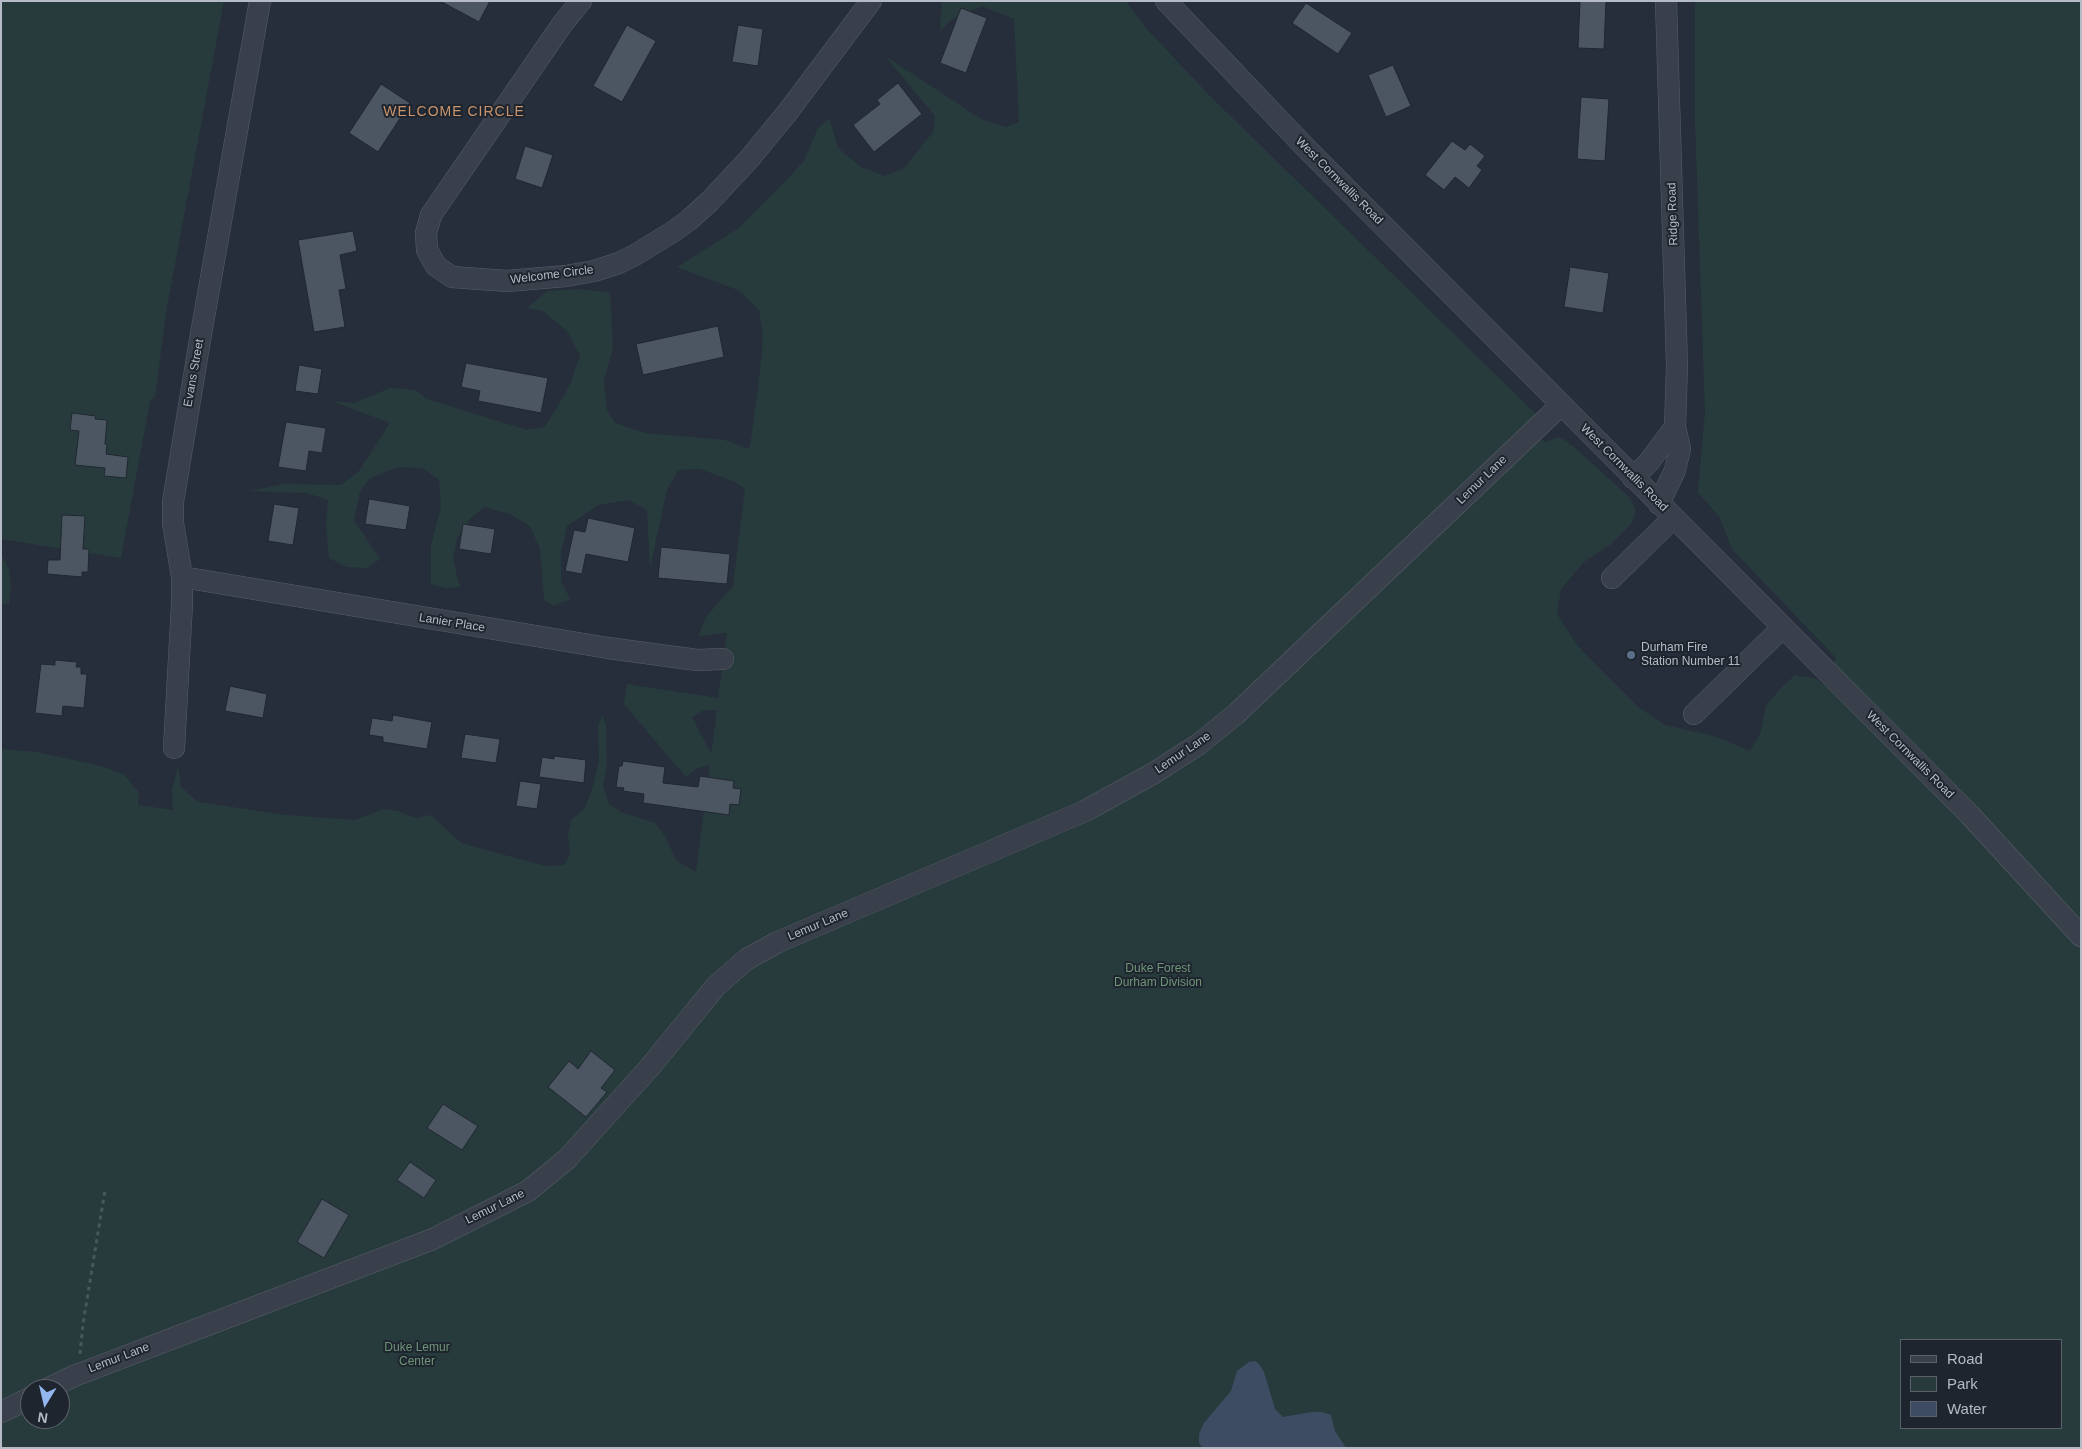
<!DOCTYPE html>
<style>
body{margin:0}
#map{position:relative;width:2082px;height:1449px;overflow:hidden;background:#252e3a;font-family:Helvetica,sans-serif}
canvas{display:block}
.frame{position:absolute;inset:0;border:2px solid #b5bbc6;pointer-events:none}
.legend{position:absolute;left:1900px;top:1339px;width:162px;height:90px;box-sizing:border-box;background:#1e252f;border:1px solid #5a616b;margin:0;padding:6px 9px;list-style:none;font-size:15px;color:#b5bbc6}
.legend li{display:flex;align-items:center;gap:10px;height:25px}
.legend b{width:25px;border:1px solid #5a616b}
.north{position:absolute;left:20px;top:1379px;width:50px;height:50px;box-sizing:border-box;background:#1e252f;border:1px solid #5a616b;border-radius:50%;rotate:189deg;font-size:14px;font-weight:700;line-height:20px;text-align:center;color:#b5bbc6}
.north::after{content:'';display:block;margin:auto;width:18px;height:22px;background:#92b6ed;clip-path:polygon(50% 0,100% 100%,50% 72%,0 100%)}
</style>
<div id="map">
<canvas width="2082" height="1449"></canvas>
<div class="frame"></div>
<ul class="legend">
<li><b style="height:6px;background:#39404b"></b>Road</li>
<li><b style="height:14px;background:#283b3c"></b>Park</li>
<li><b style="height:14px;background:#3d4c62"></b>Water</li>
</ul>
<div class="north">N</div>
</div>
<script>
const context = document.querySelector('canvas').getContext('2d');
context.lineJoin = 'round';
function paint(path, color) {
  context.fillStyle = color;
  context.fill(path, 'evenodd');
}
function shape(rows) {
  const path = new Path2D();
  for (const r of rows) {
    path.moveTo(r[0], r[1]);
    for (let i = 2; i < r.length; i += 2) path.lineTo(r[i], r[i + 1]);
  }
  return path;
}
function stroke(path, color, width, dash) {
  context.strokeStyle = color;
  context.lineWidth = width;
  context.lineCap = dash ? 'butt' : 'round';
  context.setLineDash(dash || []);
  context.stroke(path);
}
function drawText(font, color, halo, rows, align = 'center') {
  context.font = font + ' Helvetica,sans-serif';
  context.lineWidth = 4;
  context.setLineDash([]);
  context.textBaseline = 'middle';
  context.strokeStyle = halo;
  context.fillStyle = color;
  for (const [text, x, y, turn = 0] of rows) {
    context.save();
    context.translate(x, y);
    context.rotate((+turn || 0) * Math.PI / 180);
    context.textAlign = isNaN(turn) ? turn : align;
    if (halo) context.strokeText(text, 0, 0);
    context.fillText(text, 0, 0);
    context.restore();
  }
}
paint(shape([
 [1,1,224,1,167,307,155,396,150,401,121,558,1,539],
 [942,1,1126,1,1145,27,1211,97,1538,416,1530,427,1545,442,1559,437,1573,446,1630,498,1636,511,1631,524,1610,545,1584,562,1561,589,1557,614,1577,645,1638,707,1665,725,1714,736,1750,751,1760,734,1766,705,1782,687,1795,675,1817,679,1822,684,1836,658,1732,549,1719,516,1698,493,1705,412,1695,121,1695,1,2081,1,2081,1448,1,1448,1,749,36,752,101,766,123,774,139,792,138,805,173,810,172,790,178,766,181,787,198,802,286,815,355,820,384,809,398,811,415,818,431,815,461,843,545,866,564,865,570,855,568,835,571,820,585,808,593,786,599,762,598,727,602,715,606,725,607,766,603,786,609,804,621,812,655,823,665,836,676,860,696,872,710,765,697,768,686,777,624,704,627,684,718,698,727,633,698,636,706,617,733,586,745,489,735,482,700,469,678,470,667,490,650,568,647,510,629,500,598,505,567,526,561,553,561,581,570,599,554,606,544,600,540,549,530,526,510,514,485,507,470,519,457,538,453,560,460,587,446,588,431,584,431,545,441,508,439,480,423,468,398,467,370,478,360,491,354,520,380,559,367,568,347,567,329,558,326,526,328,500,307,493,249,491,284,484,341,485,359,471,390,423,332,401,354,403,390,388,415,390,427,399,527,430,545,427,570,385,580,355,567,331,543,311,527,308,547,291,581,289,610,293,613,348,604,380,607,410,615,423,645,433,725,440,745,448,750,447,760,372,763,336,759,310,740,291,677,267,739,228,776,191,804,161,817,130,829,118,838,148,861,167,885,176,904,168,933,132,935,116,885,56,981,119,1006,127,1019,122,1014,19,982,6,953,19,940,31],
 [704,710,717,710,711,754,692,717],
 [1901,1340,2061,1340,2061,1428,1901,1428],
 [30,1389,60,1389,60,1419,30,1419],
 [1,554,9,569,11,587,9,604,1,605]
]), '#283b3c');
paint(shape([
 [1255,1361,1259,1364,1264,1372,1275,1409,1283,1417,1311,1412,1322,1412,1331,1415,1335,1431,1346,1448,1203,1448,1199,1443,1199,1434,1204,1423,1231,1391,1237,1371,1249,1362]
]), '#3d4c62');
const building = shape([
 [440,1,490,1,479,22,440,1],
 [1580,1,1606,1,1604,49,1578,48,1580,1],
 [1306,3,1352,33,1338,54,1292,23,1306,3],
 [961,8,987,18,966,73,940,63,961,8],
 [627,25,656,41,622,102,593,86,627,25],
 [738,25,763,29,758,66,732,62,738,25],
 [1393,65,1411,106,1386,117,1368,75,1393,65],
 [898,83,922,114,874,152,853,125,880,104,877,100,898,83],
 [381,84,410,103,378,152,349,133,381,84],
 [1581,97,1609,99,1605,161,1577,159,1581,97],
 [1452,141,1465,150,1470,144,1485,156,1477,166,1482,170,1469,188,1455,177,1444,190,1425,175,1452,141],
 [525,146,553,155,542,188,515,179,525,146],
 [353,231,357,251,340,255,346,289,339,290,345,327,314,332,298,240,353,231],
 [1570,267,1609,273,1603,313,1564,307,1570,267],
 [718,326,724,357,643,375,636,344,718,326],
 [466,363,548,378,541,413,478,401,480,391,461,387,466,363],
 [299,365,322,369,318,394,295,391,299,365],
 [72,413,96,416,95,419,107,420,105,444,107,445,106,454,128,457,126,478,104,476,105,468,75,465,79,431,70,430,72,413],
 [286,422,326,428,322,453,309,451,306,471,278,467,286,422],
 [369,499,410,506,406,530,365,524,369,499],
 [274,504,299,508,293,545,268,541,274,504],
 [62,515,85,516,83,549,89,549,88,572,82,572,82,577,47,574,48,560,60,560,62,515],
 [588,518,635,528,628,562,586,554,582,574,565,571,574,530,585,532,588,518],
 [463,524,495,529,491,554,459,549,463,524],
 [661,547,730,554,727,584,658,578,661,547],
 [55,660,77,662,76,667,81,667,81,674,87,674,84,708,63,706,62,716,35,713,41,664,55,665,55,660],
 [230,686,267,694,263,718,225,711,230,686],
 [393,715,432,722,427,749,383,742,383,737,369,735,372,718,392,721,393,715],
 [465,734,500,739,496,763,461,758,465,734],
 [554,756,586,760,584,783,539,777,542,757,554,759,554,756],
 [623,761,665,767,663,783,698,787,700,776,734,781,733,788,741,789,739,805,730,804,729,815,643,803,644,794,623,791,624,788,616,787,619,766,622,766,623,761],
 [520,781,541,784,537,809,516,806,520,781],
 [591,1051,615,1070,601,1088,607,1092,586,1117,548,1087,569,1061,578,1069,591,1051],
 [443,1104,478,1126,462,1150,427,1128,443,1104],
 [410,1162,436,1180,424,1198,397,1180,410,1162],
 [322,1199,349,1215,324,1258,297,1242,322,1199]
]);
paint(building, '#4c5663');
stroke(building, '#202731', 1);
const minor = shape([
 [581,1,563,23,431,215,426,233,427,250,436,266,452,277,507,281,566,276,594,271,619,263,635,255,674,231,689,220,710,201,750,158,787,113,871,1],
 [1166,1,1306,148,1969,814,2081,936],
 [1633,478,1649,462,1675,427],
 [1659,504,1675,470,1680,449,1675,427,1677,366,1666,1],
 [182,577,608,648,697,660,723,659],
 [1612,578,1673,518],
 [1694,714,1783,627],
 [174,748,182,604,182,577,173,523,173,502,201,334,260,1],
 [47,1389,74,1376,433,1239,528,1191,567,1159,650,1067,716,986,747,959,778,942,1085,811,1154,773,1199,744,1236,714,1561,405],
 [1,1412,30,1398]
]);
stroke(minor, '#575e69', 22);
stroke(shape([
 [80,1354,83,1324,105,1190]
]), '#47585a', 3, [4, 4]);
stroke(minor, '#39404b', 21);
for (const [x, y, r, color] of [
 [1631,655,5,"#5c6f8a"]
]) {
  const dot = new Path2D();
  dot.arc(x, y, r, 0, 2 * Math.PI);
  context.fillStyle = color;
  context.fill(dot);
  stroke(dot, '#1e252f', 2);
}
drawText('12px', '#b5bbc6', '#1e252f', [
 ["West Cornwallis Road",1339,181,45],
 ["Ridge Road",1673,214,-92],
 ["Welcome Circle",552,275,-7],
 ["Evans Street",194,373,-80],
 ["West Cornwallis Road",1624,468,45],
 ["Lemur Lane",1482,480,-44],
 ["Lanier Place",452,623,9],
 ["Lemur Lane",1183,753,-34],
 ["West Cornwallis Road",1910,755,45],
 ["Lemur Lane",818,925,-23],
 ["Lemur Lane",495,1207,-26],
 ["Lemur Lane",119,1358,-21]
]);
drawText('12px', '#b5bbc6', '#1e252f', [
 ["Durham Fire",1641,648],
 ["Station Number 11",1641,662]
], 'left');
drawText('12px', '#6e9577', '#1e252f', [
 ["Duke Forest",1158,969],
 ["Durham Division",1158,983],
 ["Duke Lemur",417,1348],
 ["Center",417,1362]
]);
context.letterSpacing = '1px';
drawText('14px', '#ca946c', '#1e252f', [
 ["WELCOME CIRCLE",454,112]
]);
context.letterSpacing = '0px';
</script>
